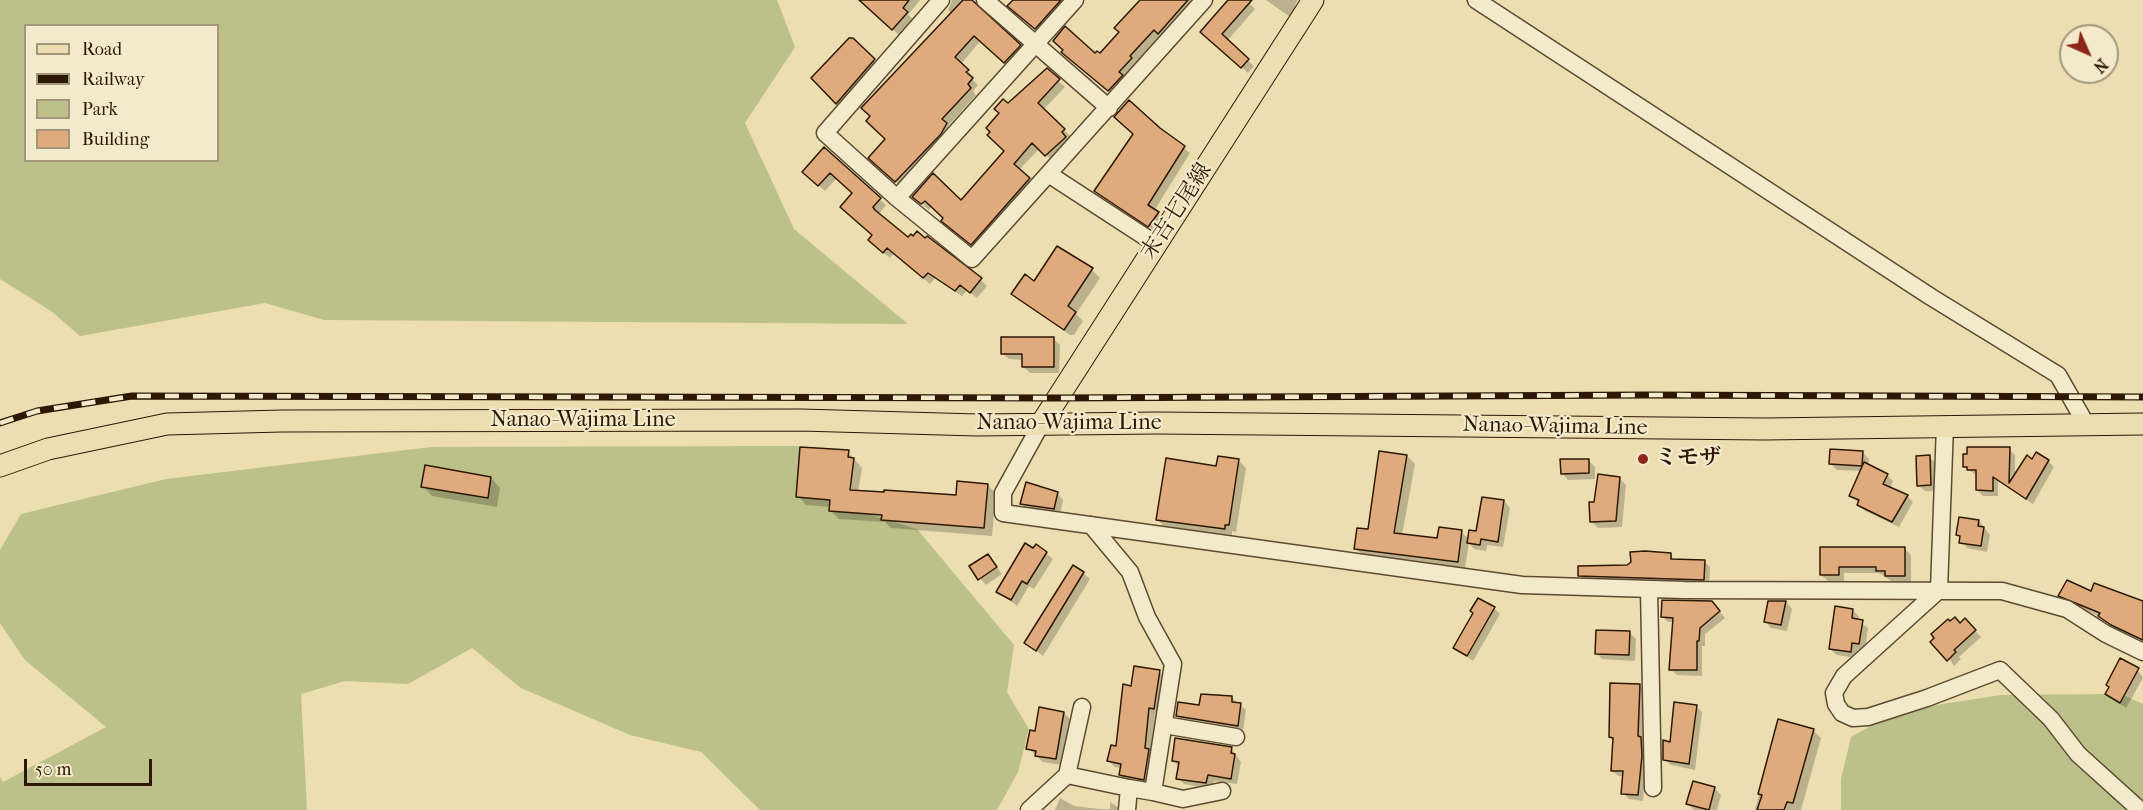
<!DOCTYPE html>
<meta charset="utf-8">
<style>
body{margin:0}
#map{position:relative;width:2143px;height:810px;overflow:hidden;background:#ecdeb1;font-family:"IM FELL French Canon",serif}
canvas{display:block}
.legend{position:absolute;left:24px;top:24px;width:195px;height:138px;box-sizing:border-box;background:#f3eacc;border:2px solid #a4967c;margin:0;padding:8px 10px;list-style:none;font-size:18px;color:#2d1805}
.legend li{display:flex;align-items:center;gap:12px;height:30px}
.legend b{width:30px;border:2px solid #a4967c}
.north{position:absolute;left:2059px;top:24px;width:60px;height:60px;box-sizing:border-box;background:#f3eacc;border:2px solid #a4967c;border-radius:50%;rotate:135deg;font-size:16px;font-weight:700;line-height:24px;text-align:center;color:#2d1805}
.north::after{content:'';display:block;margin:auto;width:21px;height:27px;background:#8f2418;clip-path:polygon(50% 0,100% 100%,50% 72%,0 100%)}
.scale{position:absolute;left:24px;top:759px;width:128px;height:27px;box-sizing:border-box;border:3px solid #2d1805;border-top:0;padding-left:8px;font-size:18px;line-height:21px;white-space:nowrap;color:#2d1805;-webkit-text-stroke:4px #f3eacc;paint-order:stroke}
</style>
<div id="map">
<canvas width="2143" height="810"></canvas>
<ul class="legend">
<li><b style="height:8px;background:#ecdeb1"></b>Road</li>
<li><b style="height:8px;background:#2d1805"></b>Railway</li>
<li><b style="height:16px;background:#bcc089"></b>Park</li>
<li><b style="height:16px;background:#dfab7d"></b>Building</li>
</ul>
<div class="north">N</div>
<div class="scale">50 m</div>
</div>
<script>
const context = document.querySelector('canvas').getContext('2d');
context.lineJoin = 'round';
function paint(path, color) {
  context.fillStyle = color;
  context.fill(path, 'evenodd');
}
function shape(rows) {
  const path = new Path2D();
  for (const r of rows) {
    path.moveTo(r[0], r[1]);
    for (let i = 2; i < r.length; i += 2) path.lineTo(r[i], r[i + 1]);
  }
  return path;
}
function stroke(path, color, width, dash) {
  context.strokeStyle = color;
  context.lineWidth = width;
  context.lineCap = dash ? 'butt' : 'round';
  context.setLineDash(dash || []);
  context.stroke(path);
}
function drawText(font, color, halo, rows, align = 'center') {
  context.font = font + ' "IM FELL French Canon","Noto Serif JP",serif';
  context.lineWidth = 4.5;
  context.setLineDash([]);
  context.textBaseline = 'middle';
  context.strokeStyle = halo;
  context.fillStyle = color;
  for (const [text, x, y, turn = 0] of rows) {
    context.save();
    context.translate(x, y);
    context.rotate((+turn || 0) * Math.PI / 180);
    context.textAlign = isNaN(turn) ? turn : align;
    if (halo) context.strokeText(text, 0, 0);
    context.fillText(text, 0, 0);
    context.restore();
  }
}
paint(shape([
 [0,0,777,0,795,47,745,123,794,229,908,324,324,320,265,303,80,336,51,311,0,279],
 [26,26,218,26,218,160,26,160],
 [801,446,818,452,842,506,917,529,1014,645,1007,692,1029,729,1018,772,997,810,760,810,701,752,630,735,521,688,472,648,408,684,345,681,301,694,307,810,0,810,0,777,3,782,106,727,25,660,0,623,0,550,21,514,166,479,431,447],
 [2121,694,2143,704,2143,810,1841,810,1841,779,1851,737,1897,711,2001,695]
]), '#bcc089');
paint(shape([
 [858,0,920,0,908,15,913,19,899,35],
 [952,0,968,0,1026,52,1011,68,981,40,961,64,974,77,972,79,978,85,973,91,976,95,948,126,952,131,904,188,876,164,886,139,863,108,953,14,948,10],
 [1073,0,1042,34,1015,11,1012,0],
 [1140,0,1200,0,1165,39,1161,35,1135,63,1137,65,1116,96,1069,58,1100,55,1120,32],
 [1230,0,1246,0,1255,9,1227,41,1254,66,1248,73,1208,37],
 [1266,0,1298,0,1295,5,1302,12,1296,21],
 [852,39,880,67,843,109,813,78],
 [1047,70,1065,87,1043,110,1070,136,1067,139,1071,144,1053,161,1039,149,1019,170,1035,186,978,250,950,227,932,206,929,210,914,197,961,202,1006,151,1008,105],
 [1159,130,1190,153,1154,211,1163,219,1155,231,1096,191],
 [824,149,886,205,879,214,908,239,927,238,981,280,987,286,977,298,967,290,962,296,935,278,930,284,894,253,890,258,876,246,854,193,837,178,825,191,810,178],
 [1092,270,1100,278,1076,314,1083,321,1074,335,1070,335,1013,294,1035,283],
 [1054,339,1060,345,1059,373,1030,373,1023,366,1023,360,1009,359,1002,353],
 [2009,449,2015,455,2015,477,2033,461,2048,461,2054,467,2033,504,1998,481,1998,496,1983,496,1977,490,1977,476,1964,466],
 [848,452,862,468,858,492,957,497,987,485,996,493,992,536,891,528,885,522,839,519,831,511,831,507,806,505,798,496],
 [1862,452,1869,459,1868,466,1887,475,1893,481,1890,489,1907,496,1913,502,1899,527,1865,511,1851,495,1862,471,1837,470,1830,463],
 [1407,456,1415,464,1402,535,1438,540,1461,532,1469,539,1504,501,1510,508,1503,547,1487,545,1486,551,1474,549,1469,543,1465,569,1364,556,1356,549,1369,531],
 [1929,457,1936,463,1937,491,1925,491,1918,485],
 [1219,458,1239,461,1246,468,1236,532,1232,531,1232,535,1165,527,1158,520,1218,468],
 [1588,460,1595,467,1595,479,1568,480,1562,473],
 [491,478,500,488,497,507,432,496,423,486],
 [1620,479,1626,485,1622,527,1598,528,1592,522,1595,503],
 [1057,493,1063,500,1060,515,1028,510,1022,504],
 [1979,521,1990,535,1987,552,1967,548,1958,535],
 [1821,549,1905,549,1911,555,1911,582,1893,582,1879,573,1844,573,1844,581,1828,581,1821,575],
 [1046,553,1053,559,1034,589,1029,586,1017,606,998,591],
 [1670,555,1676,561,1704,562,1710,567,1709,584,1585,581,1580,576],
 [988,556,1002,574,986,585,971,567],
 [1083,573,1090,579,1043,656,1026,643],
 [2091,594,2143,601,2143,643,2120,632,2101,617,2068,603,2060,595],
 [1786,602,1792,609,1787,631,1771,628,1765,621],
 [1494,608,1500,614,1473,661,1454,647],
 [1717,608,1725,618,1705,634,1705,646,1702,646,1702,676,1677,675,1671,670,1674,622,1668,622,1662,616],
 [1853,610,1859,617,1858,621,1868,628,1865,650,1858,649,1857,658,1837,655,1830,649],
 [1965,620,1981,637,1959,657,1961,659,1954,666,1936,638],
 [1630,633,1636,639,1635,661,1602,659,1596,653],
 [2138,670,2143,678,2126,708,2106,694],
 [1159,671,1166,678,1160,714,1155,713,1150,785,1127,781,1120,775,1122,768,1115,767,1109,761,1117,747,1132,687],
 [1640,686,1646,691,1643,741,1647,744,1643,801,1629,799,1623,793,1624,776,1618,776,1612,770,1614,741,1610,737],
 [1232,698,1246,710,1243,731,1183,722,1177,716],
 [1696,706,1702,712,1695,770,1671,765,1664,759],
 [1064,713,1070,719,1062,765,1043,762,1028,748,1036,733],
 [1779,721,1813,730,1821,738,1801,810,1755,810],
 [1231,748,1241,762,1237,784,1214,781,1212,789,1184,784,1178,778,1180,767,1173,761],
 [1694,783,1715,789,1721,795,1717,810,1694,810,1688,804],
 [1060,798,1074,806,1099,809,1110,809,1110,802,1122,810,1055,810]
]), '#0003');
const building = shape([
 [859,0,909,0,903,8,908,12,892,30,859,0],
 [963,0,972,0,1021,45,1004,63,974,36,955,57,969,70,966,72,973,78,968,84,971,88,942,119,947,123,941,134,895,182,868,158,885,139,866,121,870,116,861,108,963,0],
 [1013,0,1061,0,1035,29,1007,6,1013,0],
 [1140,0,1188,0,1158,34,1154,30,1130,56,1132,58,1119,72,1123,75,1108,91,1061,52,1063,50,1053,41,1065,26,1095,53,1097,51,1100,53,1119,32,1114,28,1140,0],
 [1228,0,1252,0,1222,34,1249,59,1241,68,1200,32,1228,0],
 [849,38,853,38,875,59,836,104,811,78,849,38],
 [1047,68,1060,79,1038,103,1065,129,1062,132,1066,137,1045,156,1032,143,1014,164,1030,178,971,245,941,221,943,218,925,201,921,204,912,197,933,173,961,200,1004,151,987,135,990,132,986,128,999,113,994,109,1003,99,1008,103,1047,68],
 [1129,100,1160,128,1185,146,1148,205,1159,212,1148,227,1094,191,1133,134,1114,117,1129,100],
 [824,147,881,198,873,207,875,210,908,237,911,234,913,236,917,231,925,238,927,236,982,278,970,293,960,285,955,291,928,273,923,278,887,248,883,253,868,240,872,235,840,207,852,193,830,173,818,186,802,172,824,147],
 [1057,246,1093,268,1068,306,1076,312,1064,330,1011,294,1025,274,1034,281,1057,246],
 [1001,337,1054,337,1054,367,1022,367,1022,354,1001,354,1001,337],
 [800,447,849,450,848,457,854,458,850,490,884,492,884,490,956,495,957,481,988,484,984,528,881,520,882,515,829,511,830,500,796,497,800,447],
 [1967,447,2010,447,2009,483,2027,455,2032,459,2036,452,2049,460,2026,499,1993,477,1993,491,1976,490,1976,470,1967,470,1967,467,1963,467,1963,454,1967,454,1967,447],
 [1830,449,1863,451,1862,466,1829,464,1830,449],
 [1379,451,1407,455,1394,533,1437,538,1439,527,1462,530,1458,562,1354,549,1357,528,1368,529,1379,451],
 [1930,455,1931,485,1917,486,1916,456,1930,455],
 [1218,456,1239,459,1229,525,1225,525,1225,529,1156,520,1166,458,1216,466,1218,456],
 [1560,459,1589,459,1589,473,1561,474,1560,459],
 [1864,462,1888,474,1883,484,1908,495,1892,522,1857,505,1859,500,1849,496,1864,462],
 [425,465,491,477,488,498,421,487,425,465],
 [1598,474,1620,477,1616,521,1590,522,1589,502,1594,502,1598,474],
 [1026,482,1058,492,1054,509,1020,504,1026,482],
 [1482,497,1504,500,1498,542,1481,539,1480,545,1467,543,1469,530,1476,531,1482,497],
 [1959,517,1979,520,1978,526,1984,527,1981,546,1959,543,1960,536,1956,535,1959,517],
 [1025,543,1033,548,1036,544,1047,552,1027,584,1022,581,1011,600,996,592,1025,543],
 [1820,547,1905,547,1905,576,1885,576,1885,571,1876,571,1876,567,1839,567,1839,575,1820,575,1820,547],
 [1645,551,1671,553,1671,559,1705,560,1704,580,1578,576,1578,566,1627,565,1631,562,1630,552,1645,551],
 [988,554,997,567,978,580,969,566,988,554],
 [1073,565,1084,572,1036,651,1024,643,1073,565],
 [2067,580,2091,591,2094,583,2143,601,2143,640,2111,625,2098,616,2100,613,2058,596,2067,580],
 [1478,598,1495,607,1467,656,1453,648,1473,613,1470,611,1478,598],
 [1662,600,1712,601,1720,611,1700,628,1699,641,1697,641,1697,670,1669,670,1673,618,1661,617,1662,600],
 [1768,601,1786,601,1781,625,1764,622,1768,601],
 [1835,606,1853,609,1852,618,1863,620,1859,644,1852,643,1851,652,1829,649,1835,606],
 [1955,617,1960,623,1965,618,1976,630,1954,650,1956,652,1947,661,1930,642,1934,638,1931,634,1948,619,1950,621,1955,617],
 [1596,630,1630,631,1629,655,1595,654,1596,630],
 [2120,658,2139,668,2120,703,2105,694,2109,687,2106,685,2120,658],
 [1134,666,1160,670,1154,709,1149,708,1145,748,1149,749,1144,780,1119,775,1121,764,1107,761,1111,745,1116,746,1123,684,1131,686,1134,666],
 [1610,683,1640,684,1638,736,1641,737,1642,756,1638,795,1621,794,1623,771,1611,771,1613,738,1609,737,1610,683],
 [1201,694,1232,696,1232,702,1241,703,1238,726,1176,716,1178,702,1199,705,1201,694],
 [1674,702,1697,705,1689,764,1663,760,1663,740,1670,742,1674,702],
 [1039,707,1064,712,1056,759,1035,756,1036,751,1026,749,1030,730,1035,731,1039,707],
 [1778,719,1814,729,1793,803,1787,802,1784,810,1757,810,1762,795,1758,794,1778,719],
 [1175,738,1232,747,1231,753,1235,754,1231,779,1208,775,1206,783,1176,779,1179,762,1172,761,1175,738],
 [1693,781,1715,787,1709,810,1686,804,1693,781]
]);
paint(building, '#dfab7d');
stroke(building, '#2d1805', 1.5);
const minor = shape([
 [941,0,825,133,897,198,972,259,1204,0],
 [985,0,1109,108],
 [1476,0,1931,297,2058,375,2086,424],
 [1050,175,1156,244],
 [897,198,1075,0],
 [1041,424,1003,493,1003,513,1522,585,1684,590,2002,591,2067,609,2106,634,2143,652],
 [1945,425,1939,590,1844,676,1834,693,1836,704,1842,713,1853,718,1868,717,1927,698,2000,670,2051,719,2078,754,2140,810],
 [1091,525,1130,572,1147,617,1173,664,1153,792,1129,788,1127,810],
 [1649,589,1653,788],
 [1164,725,1236,737],
 [1067,775,1129,788],
 [1153,792,1183,799,1222,791],
 [1029,810,1067,775,1082,707]
]);
const major = shape([
 [1041,424,1313,0],
 [0,466,48,449,167,424,282,421,801,420,977,425,1158,423,1765,429,2143,424]
]);
stroke(minor, '#5d4a30', 19);
stroke(major, '#2d1805', 23);
stroke(minor, '#f3eacc', 16);
stroke(major, '#ecdeb1', 21);
const rail = shape([
 [0,423,37,411,132,396,1057,398,1646,395,2143,397]
]);
stroke(rail, '#2d1805', 7);
stroke(rail, '#f3eacc', 4.5, [14]);
for (const [x, y, r, color] of [
 [1643,459,6,"#8f2418"]
]) {
  const dot = new Path2D();
  dot.arc(x, y, r, 0, 2 * Math.PI);
  context.fillStyle = color;
  context.fill(dot);
  stroke(dot, '#f3eacc', 2);
}
drawText('22px', '#2d1805', '#f3eacc', [
 ["末吉七尾線",1177,212,-57],
 ["Nanao-Wajima Line",583,421],
 ["Nanao-Wajima Line",1069,424],
 ["Nanao-Wajima Line",1555,427,1]
]);
drawText('bold 22px', '#2d1805', '#f3eacc', [
 ["ミモザ",1655,459]
], 'left');
</script>
